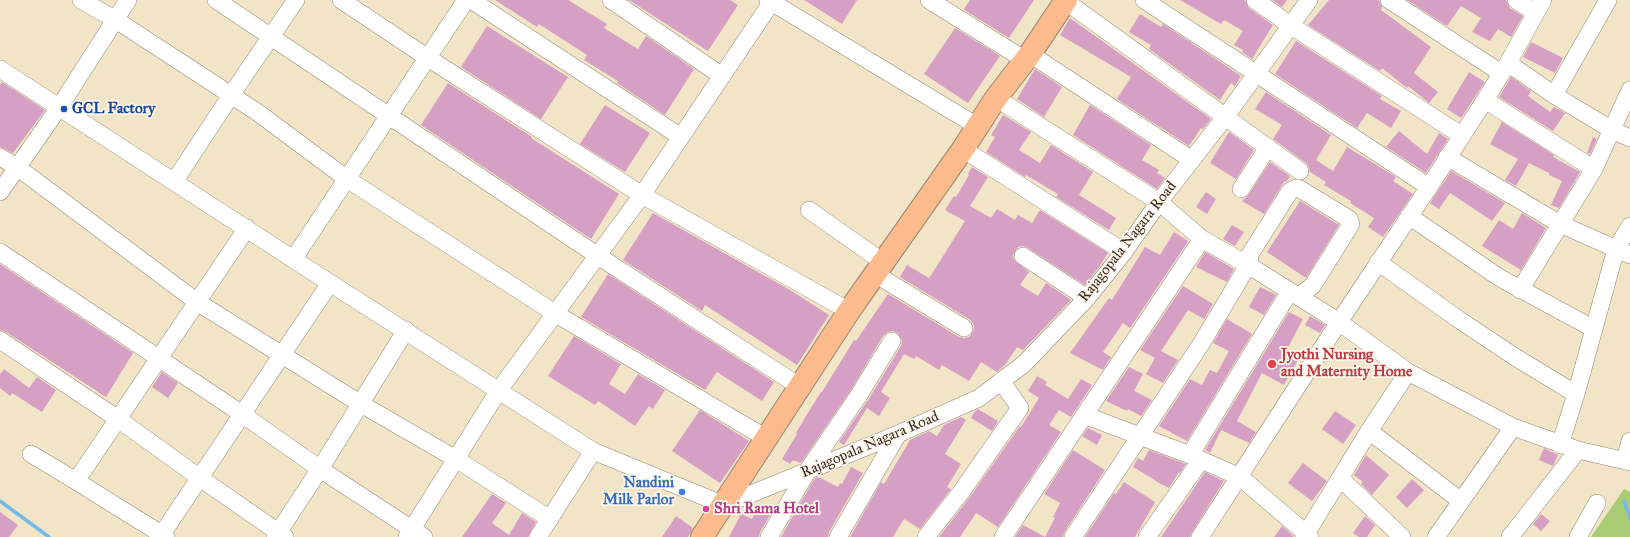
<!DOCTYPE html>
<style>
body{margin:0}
canvas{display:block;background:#f1e4c7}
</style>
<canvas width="1630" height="537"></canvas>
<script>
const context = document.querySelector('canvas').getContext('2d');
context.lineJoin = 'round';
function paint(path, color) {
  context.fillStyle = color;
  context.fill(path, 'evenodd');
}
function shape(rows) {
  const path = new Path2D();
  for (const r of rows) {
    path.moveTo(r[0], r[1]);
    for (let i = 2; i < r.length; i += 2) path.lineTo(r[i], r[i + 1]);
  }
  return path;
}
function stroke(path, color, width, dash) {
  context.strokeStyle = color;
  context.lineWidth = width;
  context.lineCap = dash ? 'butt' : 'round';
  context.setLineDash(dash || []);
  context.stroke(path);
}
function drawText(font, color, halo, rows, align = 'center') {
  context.font = font + ' "IM FELL Great Primer",serif';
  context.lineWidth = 3.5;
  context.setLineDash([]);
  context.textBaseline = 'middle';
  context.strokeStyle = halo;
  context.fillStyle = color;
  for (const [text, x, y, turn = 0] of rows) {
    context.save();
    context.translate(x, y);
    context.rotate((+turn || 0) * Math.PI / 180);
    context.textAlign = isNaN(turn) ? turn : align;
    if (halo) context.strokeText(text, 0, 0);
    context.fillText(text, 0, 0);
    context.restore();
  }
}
paint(shape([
 [1624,489,1630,492,1630,537,1591,537]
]), '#aacc75');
stroke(shape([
 [0,501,49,537],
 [1624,501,1630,518]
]), '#73baea', 3.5);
paint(shape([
 [495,0,568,0,607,24,604,28,638,49,646,36,694,69,665,115,617,83,618,81,584,60,587,55,539,24,537,27],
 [629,0,730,0,738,5,708,51],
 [804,0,857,0,842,24],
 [970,0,1034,0,1009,38,966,11,964,9],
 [1180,0,1245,0,1249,8,1273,25,1252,59,1242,52,1243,50,1234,45,1243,31,1224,20,1221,24],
 [1272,0,1287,0,1282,7],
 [1329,0,1379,0,1382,7,1381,10,1431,47,1414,73,1438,92,1429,103,1408,86,1407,88,1382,68,1380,71,1308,25],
 [1407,0,1506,0,1510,8,1523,16,1511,37,1498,29,1490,41,1472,32,1481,18,1461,6,1447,26],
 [1140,14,1161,27,1163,24,1241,76,1235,86,1231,83,1220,100,1149,49,1151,45,1129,32],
 [1070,18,1211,119,1203,129,1201,128,1189,146,1117,99,1131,77,1060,35],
 [487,26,568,77,541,119,461,67],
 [955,28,1000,56,968,103,924,74],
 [1296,41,1382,96,1380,99,1401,111,1391,128,1367,113,1357,128,1275,74],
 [1531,42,1563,58,1555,73,1523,57],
 [1035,69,1062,87,1044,117,1017,99],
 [1469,72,1485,82,1461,118,1447,109],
 [1511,77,1531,91,1528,96,1550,112,1554,107,1565,113,1553,131,1499,97],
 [2,82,45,110,13,153,0,147,0,85],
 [448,83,532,137,531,138,619,194,591,239,421,125],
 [1266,92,1331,135,1316,160,1333,171,1347,147,1396,177,1393,181,1413,194,1383,237,1368,227,1374,218,1350,203,1351,201,1324,185,1326,182,1310,172,1309,167,1306,163,1273,139,1282,125,1255,109],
 [605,105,650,133,625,172,580,144],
 [1090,105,1151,145,1142,160,1159,170,1157,173,1165,178,1157,189,1073,135],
 [1003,115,1031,132,1019,150,1040,163,1051,145,1093,172,1079,195,1116,218,1109,230,1056,197,1058,194,1026,175,1025,177,986,152,995,137,991,135],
 [1502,122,1554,155,1553,157,1580,172,1559,208,1551,205,1562,181,1549,175,1549,173,1529,163,1516,186,1505,180,1518,159,1490,144],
 [1399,131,1427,154,1439,133,1448,139,1426,173,1386,147],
 [1229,132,1254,150,1236,179,1210,163],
 [1593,137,1597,139,1590,154,1587,153],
 [1270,162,1290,176,1287,181,1284,182,1264,214,1242,201,1249,194],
 [972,167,988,177,970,206,991,218,997,209,1015,220,1018,215,1032,223,1040,210,1108,253,1099,267,1085,285,1028,248,1023,246,1018,247,1013,255,1014,260,1029,272,1020,285,1038,296,1046,283,1071,300,1023,350,1017,347,1005,365,997,372,981,362,969,381,942,365,939,370,916,356,914,359,904,354,881,392,890,398,879,416,867,408,844,445,839,442,868,400,901,346,902,341,898,333,893,331,888,332,883,336,851,390,801,463,793,460,790,464,782,459,797,434,796,433,806,416,821,392,822,392,854,340,856,341,888,294,959,337,964,338,969,337,972,333,974,328,973,323,969,319,900,277,907,265,929,278,935,269,965,221,945,210,954,196,956,197,969,175,968,174],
 [1451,171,1505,203,1492,221,1450,193,1439,209,1430,203],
 [1206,192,1216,199,1207,214,1196,207],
 [1300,201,1339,225,1306,278,1267,252],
 [653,213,790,290,829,315,797,365,705,305,702,311,623,260],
 [1522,213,1546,228,1521,270,1482,246,1499,220,1513,229],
 [1232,225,1244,232,1235,246,1223,239],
 [1174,232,1188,241,1187,243,1130,328,1123,323,1103,352,1111,357,1103,370,1070,353,1109,298,1112,300,1145,247,1160,255],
 [1205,252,1234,269,1227,282,1196,267],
 [0,264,133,353,106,397,6,332,0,330],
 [608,274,774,382,762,401,717,372,705,390,581,317],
 [1183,286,1213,304,1204,319,1188,310,1161,351,1178,360,1163,383,1146,374,1155,358,1140,350],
 [1260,287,1276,295,1264,315,1249,307],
 [1289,312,1303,319,1285,353,1298,360,1284,385,1262,373,1237,421,1256,432,1249,443,1221,430,1210,453,1205,450],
 [1310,316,1325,325,1320,333,1305,325],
 [1227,319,1252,334,1187,441,1159,426,1190,379,1202,385,1210,370,1217,373,1229,351,1213,343],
 [574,336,621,364,609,384,625,394,638,374,665,390,653,409,649,406,635,426,598,401,595,405,548,376],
 [1129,367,1143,374,1134,391,1152,400,1141,416,1128,409,1127,411,1106,401],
 [4,369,29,388,37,377,56,390,42,412,12,393,10,396,0,388,0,374],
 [162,372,178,383,168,398,152,387],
 [1037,376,1047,382,1045,385,1068,399,1081,379,1092,385,1071,417,1059,410,1049,425,1061,432,998,527,976,513,960,537,939,537,969,498,1020,426,1021,427,1039,398,1028,391],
 [978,409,998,421,992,431,971,418,975,411],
 [700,410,749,441,720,483,672,451],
 [1335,411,1356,425,1343,444,1322,429],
 [961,417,966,420,945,454,961,464,947,487,951,489,920,529,904,519,893,537,850,537,881,482,884,484,910,440,929,431,937,436,944,425],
 [1088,428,1102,435,1097,445,1082,436],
 [1544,448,1558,455,1553,466,1539,460],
 [1073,450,1105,470,1065,531,1063,537,1045,537,1055,518,1053,517,1060,503,1044,494],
 [1149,450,1186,464,1180,473,1179,472,1169,488,1155,481,1155,480,1133,467,1138,458,1143,461],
 [1366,455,1389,475,1372,495,1361,484,1363,482,1354,475],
 [1303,463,1327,481,1312,501,1288,483],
 [851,467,863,473,829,532,828,537,781,537,814,479,818,477,838,487,840,483,842,484],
 [1205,472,1224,481,1192,532,1190,537,1161,537],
 [1412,479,1424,490,1407,508,1396,497],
 [1124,482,1155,502,1135,537,1085,537,1114,493,1116,494],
 [492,494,506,503,492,523,509,535,522,513,536,522,528,537,462,537],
 [759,506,772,512,760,532,759,537,729,537,741,514,752,519],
 [0,512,18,525,9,537,0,537],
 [1541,514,1550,521,1541,531,1533,524],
 [676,516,693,528,690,534,688,537,662,537],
 [1365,516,1375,525,1367,537,1359,537,1353,533],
 [1023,525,1045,537,1015,537],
 [1282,526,1294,537,1274,537]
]), '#d6a0c4');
const minor = shape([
 [81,0,116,20,257,112,347,179,556,314,766,438],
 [216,0,598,256,799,386],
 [341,0,428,58,642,195,849,311],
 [471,0,681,137],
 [611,0,722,76],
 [768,0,977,126],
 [929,0,1025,60],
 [1064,0,1300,171],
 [1144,0,1429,187],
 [1255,0,1290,25,1461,135],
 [1389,0,1501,73],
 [1516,0,1536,13],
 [1030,54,1192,160],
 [1508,63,1554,95,1612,130,1630,138],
 [0,69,330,283,593,451,724,505,898,434,979,398,1024,364,1087,298,1124,252,1159,202,1226,116,1309,0],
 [1554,95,1608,0],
 [996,98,1159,202,1202,239,1248,265,1339,322,1408,372,1513,427,1578,450,1630,462],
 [1485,100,1594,169],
 [963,149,1124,252],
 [0,157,17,167,197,302,361,404,456,459,550,519],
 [1447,157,1560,224,1630,255],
 [174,182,231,95,296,0],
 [1241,189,1268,147],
 [0,192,60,106,128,0],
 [809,210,883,262],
 [1409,216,1500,278,1594,329],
 [0,252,242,414,320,469,424,537],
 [1023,256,1087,298],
 [294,258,466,0],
 [1378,262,1458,319,1515,357,1576,394,1560,445],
 [875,274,964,328],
 [1520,290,1594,169,1630,90],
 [0,340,118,419,200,478,285,537],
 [1576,394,1616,249,1630,226],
 [1084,415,1190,455,1240,477,1310,537],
 [1369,431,1461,501],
 [31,454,76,481],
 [1190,455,1290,291],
 [1625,461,1630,441],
 [1340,478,1402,537],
 [160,537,330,283],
 [166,537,76,481,247,228],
 [275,537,320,469,406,330],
 [407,537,499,390,642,195,773,0],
 [538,537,593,451],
 [769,537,808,470,859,395,892,341],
 [838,537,898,434],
 [926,537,961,492,1020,408,1001,381],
 [1003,537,1202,239],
 [1073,537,1201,344,1250,262,1249,256,1290,191,1296,188,1300,189,1349,219,1351,224,1313,285,1301,295,1300,298],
 [1147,537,1201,460],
 [1200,537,1339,322,1429,187,1485,100,1508,63,1543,0],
 [1304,537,1369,431,1408,372],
 [1436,537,1513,427],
 [1510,537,1578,450],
 [1578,537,1597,503]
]);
const major = shape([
 [702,537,849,311,963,149,996,98,1030,54,1066,0]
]);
stroke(minor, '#968772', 18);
stroke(major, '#968772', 24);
stroke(minor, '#fff', 17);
stroke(major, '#fbbb8c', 22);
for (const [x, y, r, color] of [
 [64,109,4,"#1a4fb4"],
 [1272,364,5,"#e0444e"],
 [682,492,4,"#3f7fe0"],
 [706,509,4,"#d1479c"]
]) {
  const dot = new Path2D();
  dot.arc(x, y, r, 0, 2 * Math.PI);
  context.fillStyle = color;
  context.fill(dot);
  stroke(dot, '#fbf7ec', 1.5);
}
drawText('bold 15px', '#164399', '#fbf7ec', [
 ["GCL Factory",72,109]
], 'left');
drawText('15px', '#3b2a1e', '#fbf7ec', [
 ["Rajagopala Nagara Road",1128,242,-52],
 ["Rajagopala Nagara Road",870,445,-23]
]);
drawText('bold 15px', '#be3a42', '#fbf7ec', [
 ["Jyothi Nursing",1281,355],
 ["and Maternity Home",1281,372]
], 'left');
drawText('bold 15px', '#366cbe', '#fbf7ec', [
 ["Nandini",674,483],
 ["Milk Parlor",674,500]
], 'right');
drawText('bold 15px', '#b23c85', '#fbf7ec', [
 ["Shri Rama Hotel",714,509]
], 'left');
</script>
